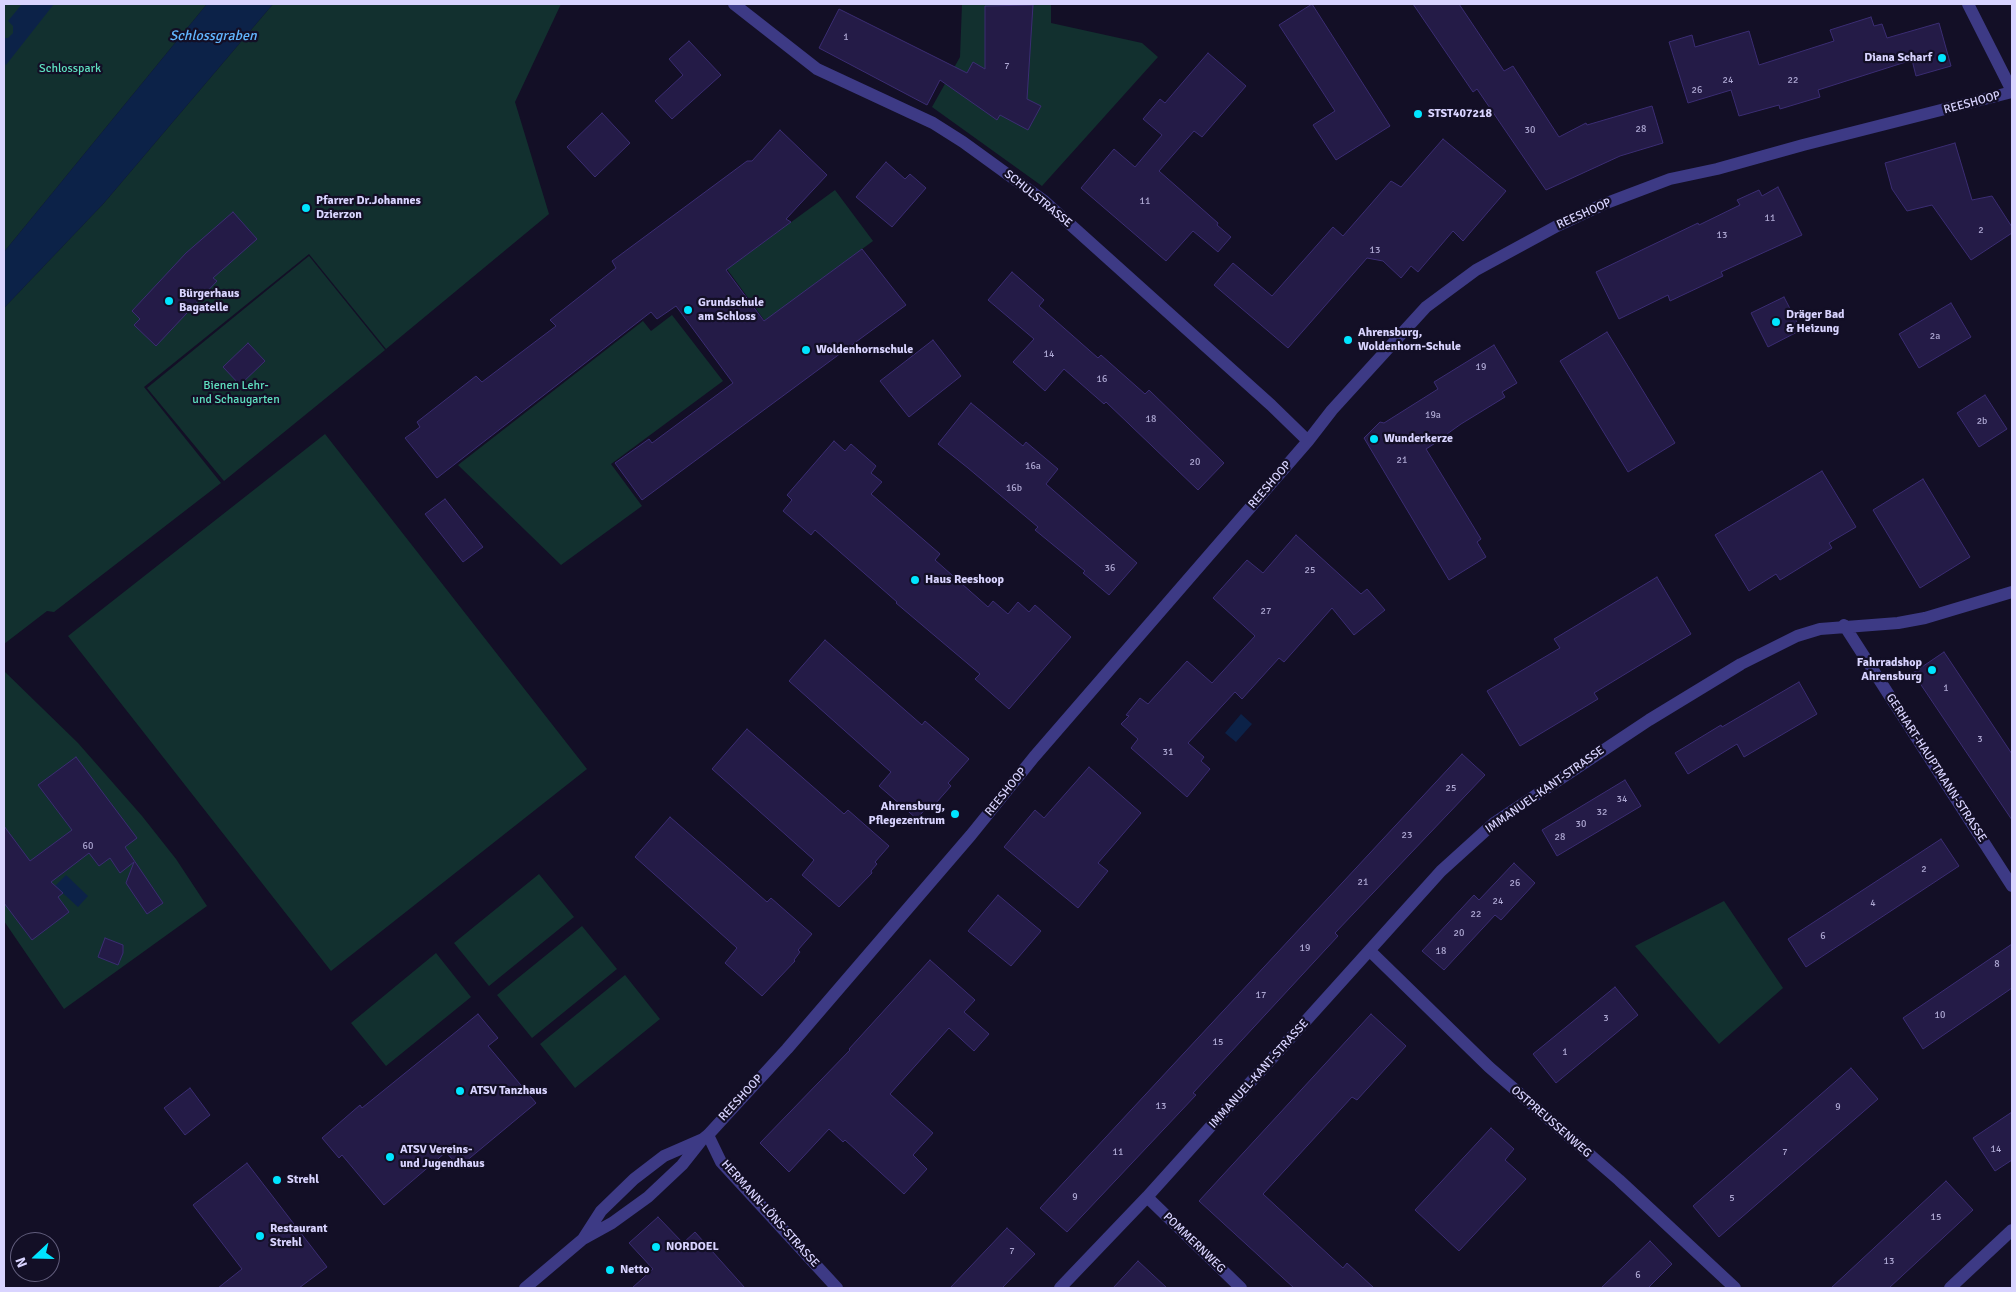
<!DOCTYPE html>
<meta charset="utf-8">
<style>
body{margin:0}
#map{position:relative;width:2016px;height:1292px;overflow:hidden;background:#130f26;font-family:Signika,sans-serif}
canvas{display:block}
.frame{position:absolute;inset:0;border:5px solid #d9d4ff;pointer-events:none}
.north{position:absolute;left:10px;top:1232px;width:50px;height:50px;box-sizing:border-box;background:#130f26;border:1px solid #625e7d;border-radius:50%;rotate:249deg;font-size:14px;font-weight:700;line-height:20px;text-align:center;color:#d9d4ff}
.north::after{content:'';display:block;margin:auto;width:18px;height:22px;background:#00e5ff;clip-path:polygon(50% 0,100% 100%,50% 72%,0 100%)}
</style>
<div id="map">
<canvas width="2016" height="1292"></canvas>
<div class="frame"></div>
<div class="north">N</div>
</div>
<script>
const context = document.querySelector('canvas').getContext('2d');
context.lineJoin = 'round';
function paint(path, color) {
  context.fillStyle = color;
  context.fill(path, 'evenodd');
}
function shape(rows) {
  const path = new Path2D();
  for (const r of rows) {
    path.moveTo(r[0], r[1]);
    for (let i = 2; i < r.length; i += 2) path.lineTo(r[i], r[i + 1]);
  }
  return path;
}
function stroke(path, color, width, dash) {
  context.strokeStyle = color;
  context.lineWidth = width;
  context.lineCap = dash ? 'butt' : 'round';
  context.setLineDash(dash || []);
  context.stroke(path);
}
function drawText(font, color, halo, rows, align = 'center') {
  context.font = font + ' Signika,sans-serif';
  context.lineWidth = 4.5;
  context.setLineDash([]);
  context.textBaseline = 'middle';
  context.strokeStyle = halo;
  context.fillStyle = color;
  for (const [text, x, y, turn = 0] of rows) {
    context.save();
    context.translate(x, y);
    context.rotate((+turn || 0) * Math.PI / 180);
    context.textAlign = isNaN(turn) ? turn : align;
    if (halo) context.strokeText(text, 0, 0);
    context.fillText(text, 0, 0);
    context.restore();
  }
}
paint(shape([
 [4,4,207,4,4,252],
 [273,4,561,4,515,102,549,214,386,349,309,254,144,387,221,483,54,612,47,611,4,644,4,308,104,203],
 [962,4,1051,4,1051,23,1142,43,1158,57,1042,186,932,107,960,57],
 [835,190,873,241,765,321,727,269],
 [309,256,385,350,224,481,147,388],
 [672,315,723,381,611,464,642,506,561,565,458,465,643,321,651,331],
 [325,434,587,769,331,971,68,636],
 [4,671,78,743,142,816,176,859,207,906,64,1009,4,921],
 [539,874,574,917,489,986,454,943],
 [1724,901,1783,988,1719,1044,1635,946],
 [582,926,617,969,532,1038,497,995],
 [436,953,471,997,386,1066,351,1023],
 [625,975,660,1019,575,1088,540,1044]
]), '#12302f');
paint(shape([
 [22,4,54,4,6,65,4,63,4,38,8,38,13,33,13,26,8,21],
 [207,4,273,4,104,203,4,308,4,252],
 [1241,714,1252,724,1236,742,1225,733],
 [66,875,88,896,78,907,55,886]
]), '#0c2248');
const building = shape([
 [1312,4,1390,126,1336,160,1313,125,1335,111,1279,25,1312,4],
 [1413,4,1459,4,1504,71,1513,66,1559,137,1586,123,1587,125,1652,106,1663,143,1620,156,1546,190,1477,89,1473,92,1413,4],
 [1033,5,1027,99,1041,106,1028,130,1000,115,997,120,940,80,927,105,819,48,839,9,967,73,973,62,985,69,985,6,1033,5],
 [1871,17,1874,26,1882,24,1887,38,1939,23,1951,66,1916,76,1912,60,1818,90,1820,97,1780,109,1779,105,1739,116,1731,90,1688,103,1669,42,1692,35,1695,47,1749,31,1759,65,1834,41,1830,30,1871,17],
 [689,41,721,75,672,119,655,101,683,75,669,59,689,41],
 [1208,53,1246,86,1202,137,1194,131,1159,171,1218,223,1217,225,1231,237,1218,252,1193,231,1166,261,1081,188,1114,149,1135,167,1162,135,1143,119,1160,99,1165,103,1208,53],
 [602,113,630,143,595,177,567,147,602,113],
 [780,130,827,175,786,219,791,222,726,270,764,321,862,249,906,305,642,500,615,463,649,439,652,443,733,383,676,306,657,319,651,312,437,478,405,438,420,427,417,422,476,376,482,382,556,326,550,320,616,268,612,261,747,161,752,161,780,130],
 [1443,139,1506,191,1463,241,1453,231,1418,272,1411,266,1401,278,1383,261,1367,258,1288,348,1214,285,1233,263,1272,296,1333,227,1343,236,1391,181,1401,187,1443,139],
 [1955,143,1972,200,1992,196,2012,227,2012,233,1971,260,1932,205,1907,211,1892,189,1885,163,1955,143],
 [886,162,905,179,910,174,926,188,892,227,856,197,886,162],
 [1778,187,1802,235,1721,272,1723,276,1670,301,1668,295,1619,319,1596,272,1698,223,1699,225,1740,205,1737,200,1759,190,1762,196,1778,187],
 [233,212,257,239,213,278,217,281,156,346,134,325,140,319,132,311,186,253,233,212],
 [1012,272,1044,300,1039,306,1098,358,1101,355,1145,394,1149,390,1224,463,1198,490,1106,402,1104,404,1064,369,1045,391,1013,362,1034,339,988,300,1012,272],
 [1784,297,1801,330,1768,347,1751,313,1784,297],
 [1951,303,1971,337,1919,368,1899,334,1951,303],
 [1607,332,1675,443,1628,472,1560,361,1607,332],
 [933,340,961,376,909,417,880,381,933,340],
 [248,343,265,361,240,385,223,367,248,343],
 [1494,345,1517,383,1502,392,1505,397,1461,424,1447,434,1448,435,1426,449,1481,539,1477,542,1486,557,1449,580,1364,438,1380,422,1384,423,1438,389,1434,382,1494,345],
 [1985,395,2007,429,1979,447,1957,413,1985,395],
 [971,403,1023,446,1026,442,1058,469,1046,484,1137,563,1109,595,1083,573,1085,571,1035,530,1038,527,968,468,938,444,971,403],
 [834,441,845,451,851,444,876,466,871,473,882,482,871,494,940,554,935,560,988,607,993,601,1008,614,1018,602,1029,612,1035,605,1071,637,1009,709,975,679,980,674,896,603,897,602,815,530,811,535,783,511,792,500,787,495,834,441],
 [1822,471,1856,527,1829,543,1832,548,1780,580,1776,574,1749,591,1715,535,1822,471],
 [1923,479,1970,557,1920,588,1873,510,1923,479],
 [445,499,483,547,463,562,425,514,445,499],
 [1296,535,1361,594,1367,589,1385,610,1354,635,1332,608,1284,662,1279,658,1242,699,1235,692,1188,743,1204,757,1201,761,1210,769,1187,797,1131,748,1138,739,1121,724,1129,716,1126,715,1140,698,1148,704,1187,661,1212,683,1255,636,1213,598,1247,560,1263,573,1296,535],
 [1657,577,1691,634,1594,693,1598,699,1520,746,1487,691,1560,648,1554,639,1657,577],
 [825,640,922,725,925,721,969,759,948,783,951,786,928,812,925,809,917,819,879,786,891,772,789,681,825,640],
 [1944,652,2012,754,2012,820,1913,673,1944,652],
 [1799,682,1817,714,1744,757,1737,744,1688,774,1675,753,1721,725,1722,727,1799,682],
 [747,729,844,814,848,810,889,846,875,862,877,864,871,871,872,873,839,907,802,875,814,860,712,769,747,729],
 [1462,754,1485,775,1335,933,1338,936,1193,1093,1196,1095,1067,1232,1040,1208,1462,754],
 [76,757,137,838,125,847,163,903,147,914,126,883,134,862,120,873,110,858,99,866,89,853,51,882,63,893,58,897,69,912,32,940,4,903,4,826,30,861,72,830,38,785,76,757],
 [1089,767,1141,813,1098,863,1108,871,1078,908,1004,847,1035,810,1044,818,1089,767],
 [1625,780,1641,806,1557,856,1542,830,1625,780],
 [670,817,767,902,771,898,812,934,798,950,800,952,794,960,795,961,762,996,725,963,737,948,635,857,670,817],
 [1941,839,1959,866,1806,967,1788,939,1941,839],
 [1514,863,1535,883,1501,920,1495,915,1444,970,1422,951,1474,895,1479,900,1514,863],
 [998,895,1041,931,1011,966,968,931,998,895],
 [105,938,123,945,123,953,118,965,98,957,105,938],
 [2012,944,2012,988,1923,1049,1903,1018,2012,944],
 [930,960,975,1000,964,1012,989,1034,974,1051,949,1028,890,1094,933,1133,913,1155,927,1169,904,1194,845,1140,843,1142,829,1129,789,1172,760,1143,850,1050,849,1049,930,960],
 [1615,987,1638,1015,1556,1083,1533,1054,1615,987],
 [478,1014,498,1038,488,1046,536,1103,459,1167,446,1152,384,1205,342,1155,339,1158,322,1138,360,1105,362,1108,478,1014],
 [1371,1014,1406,1046,1357,1100,1352,1097,1263,1194,1343,1268,1347,1263,1374,1288,1294,1288,1199,1201,1371,1014],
 [1851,1068,1878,1099,1719,1237,1693,1206,1851,1068],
 [190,1088,210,1115,185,1135,164,1108,190,1088],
 [2012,1112,2012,1160,1995,1171,1973,1138,2012,1112],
 [1491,1128,1514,1149,1505,1160,1526,1179,1459,1251,1415,1210,1491,1128],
 [247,1163,327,1267,299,1288,218,1288,242,1269,193,1205,247,1163],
 [1946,1181,1973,1210,1889,1288,1831,1288,1946,1181],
 [658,1217,683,1243,695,1232,745,1288,632,1288,653,1269,629,1243,658,1217],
 [1007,1228,1035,1254,1002,1288,950,1288,1007,1228],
 [1650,1241,1672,1264,1648,1288,1601,1288,1650,1241],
 [1138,1261,1167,1288,1113,1288,1138,1261]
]);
paint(building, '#241b47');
stroke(building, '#3b2d73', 1);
stroke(shape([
 [734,4,817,69,933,123,963,142,1043,200,1271,405,1308,441],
 [1968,4,2012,91],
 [1844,625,2012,886],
 [1370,951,1489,1067,1619,1180,1735,1288],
 [708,1135,721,1162,837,1288],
 [1147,1197,1241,1288],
 [583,1239,601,1211,634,1179,664,1156,703,1139,708,1135,787,1049,971,835,1034,757,1308,441,1332,410,1426,307,1476,270,1557,226,1604,204,1670,179,1717,169,1803,145,2012,92],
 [525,1288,583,1239,612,1223,648,1197,682,1165,701,1141],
 [1060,1288,1147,1197,1441,871,1494,823,1649,720,1741,664,1797,636,1820,629,1898,623,1925,618,2012,592],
 [1950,1288,2012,1230]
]), '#3d3a85', 12);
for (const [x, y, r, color] of [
 [1942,58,5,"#00e5ff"],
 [1418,114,5,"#00e5ff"],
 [306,208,5,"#00e5ff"],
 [169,301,5,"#00e5ff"],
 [688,310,5,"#00e5ff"],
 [1776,322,5,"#00e5ff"],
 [1348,340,5,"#00e5ff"],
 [806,350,5,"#00e5ff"],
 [1374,439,5,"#00e5ff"],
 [915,580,5,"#00e5ff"],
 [1932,670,5,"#00e5ff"],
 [955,814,5,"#00e5ff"],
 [460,1091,5,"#00e5ff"],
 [390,1157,5,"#00e5ff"],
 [277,1180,5,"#00e5ff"],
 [260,1236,5,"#00e5ff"],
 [656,1247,5,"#00e5ff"],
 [610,1270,5,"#00e5ff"]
]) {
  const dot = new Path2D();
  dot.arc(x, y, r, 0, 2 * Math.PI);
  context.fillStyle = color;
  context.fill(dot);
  stroke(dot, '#130f26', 2);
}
drawText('10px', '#aca6d1', null, [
 ["1",846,37],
 ["7",1007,66],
 ["24",1728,80],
 ["22",1793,80],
 ["26",1697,90],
 ["28",1641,129],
 ["30",1530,130],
 ["11",1145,201],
 ["11",1770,218],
 ["2",1981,230],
 ["13",1722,235],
 ["13",1375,250],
 ["2a",1935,336],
 ["14",1049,354],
 ["19",1481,367],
 ["16",1102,379],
 ["19a",1433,415],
 ["18",1151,419],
 ["2b",1982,421],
 ["21",1402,460],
 ["20",1195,462],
 ["16a",1033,466],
 ["16b",1014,488],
 ["36",1110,568],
 ["25",1310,570],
 ["27",1266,611],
 ["1",1946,688],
 ["3",1980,739],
 ["31",1168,752],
 ["25",1451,788],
 ["34",1622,799],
 ["32",1602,812],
 ["30",1581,824],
 ["23",1407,835],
 ["28",1560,837],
 ["60",88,846],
 ["2",1924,869],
 ["21",1363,882],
 ["26",1515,883],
 ["24",1498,901],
 ["4",1873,903],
 ["22",1476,914],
 ["20",1459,933],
 ["6",1823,936],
 ["19",1305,948],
 ["18",1441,951],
 ["8",1997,964],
 ["17",1261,995],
 ["10",1940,1015],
 ["3",1606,1018],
 ["15",1218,1042],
 ["1",1565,1052],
 ["13",1161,1106],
 ["9",1838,1107],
 ["14",1996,1149],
 ["11",1118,1152],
 ["7",1785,1152],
 ["9",1075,1197],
 ["5",1732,1198],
 ["15",1936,1217],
 ["7",1012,1251],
 ["13",1889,1261],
 ["6",1638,1275]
]);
drawText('bold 12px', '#d9d4ff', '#130f26', [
 ["Diana Scharf",1932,58,"right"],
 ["STST407218",1428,114],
 ["Pfarrer Dr.Johannes",316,201],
 ["Dzierzon",316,215],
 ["Bürgerhaus",179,294],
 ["Bagatelle",179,308],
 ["Grundschule",698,303],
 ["am Schloss",698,317],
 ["Dräger Bad",1786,315],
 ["& Heizung",1786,329],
 ["Ahrensburg,",1358,333],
 ["Woldenhorn-Schule",1358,347],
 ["Woldenhornschule",816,350],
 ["Wunderkerze",1384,439],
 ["Haus Reeshoop",925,580],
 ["Fahrradshop",1922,663,"right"],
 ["Ahrensburg",1922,677,"right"],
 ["Ahrensburg,",945,807,"right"],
 ["Pflegezentrum",945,821,"right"],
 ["ATSV Tanzhaus",470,1091],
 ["ATSV Vereins-",400,1150],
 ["und Jugendhaus",400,1164],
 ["Strehl",287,1180],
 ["Restaurant",270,1229],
 ["Strehl",270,1243],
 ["NORDOEL",666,1247],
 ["Netto",620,1270]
], 'left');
drawText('12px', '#5fe0c0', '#130f26', [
 ["Schlosspark",70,69],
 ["Bienen Lehr-",236,386],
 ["und Schaugarten",236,400]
]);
drawText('12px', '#d9d4ff', '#130f26', [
 ["REESHOOP",1972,103,-15],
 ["SCHULSTRASSE",1038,199,39],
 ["REESHOOP",1584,214,-24],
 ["REESHOOP",1270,485,-49],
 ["GERHART-HAUPTMANN-STRASSE",1936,768,57],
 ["IMMANUEL-KANT-STRASSE",1545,790,-35],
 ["REESHOOP",1006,792,-51],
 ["IMMANUEL-KANT-STRASSE",1259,1074,-48],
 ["REESHOOP",741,1098,-47],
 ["OSTPREUSSENWEG",1551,1122,41],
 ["HERMANN-LÖNS-STRASSE",770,1214,48],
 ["POMMERNWEG",1194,1243,44]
]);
drawText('italic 14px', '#62b6ff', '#130f26', [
 ["Schlossgraben",213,36]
]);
</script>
